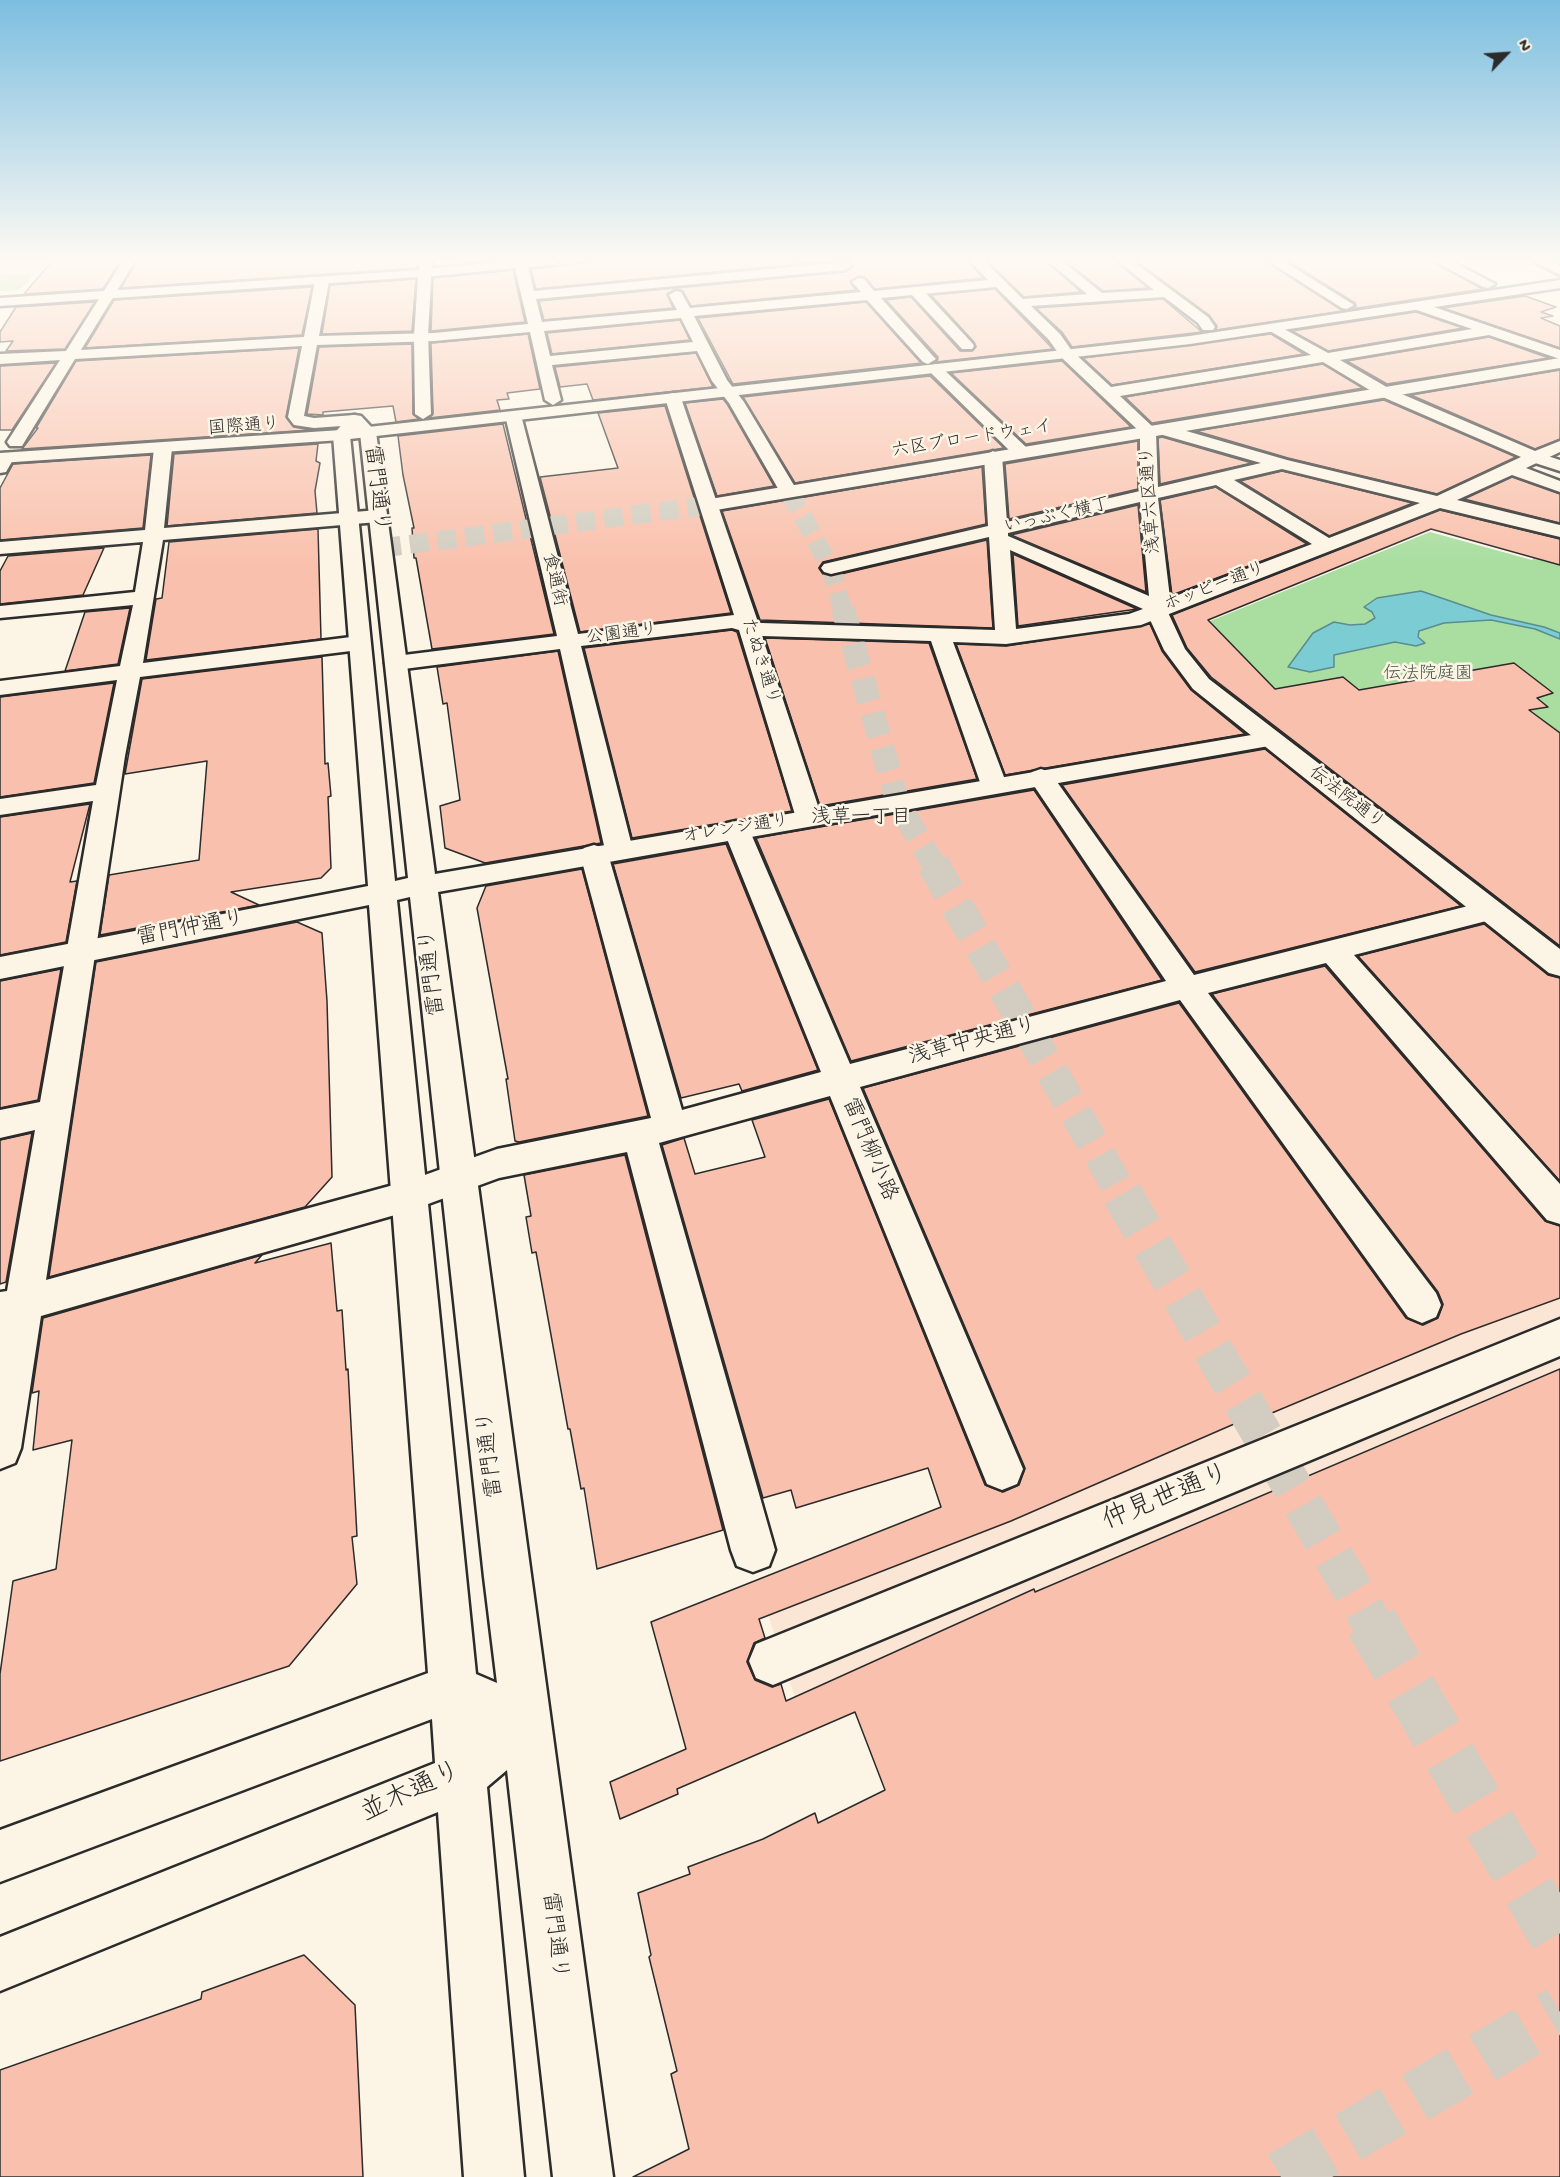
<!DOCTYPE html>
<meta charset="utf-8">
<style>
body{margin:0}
#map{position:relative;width:1560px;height:2177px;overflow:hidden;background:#fcf5e5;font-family:"Gochi Hand",sans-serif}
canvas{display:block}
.north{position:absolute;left:1476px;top:24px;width:60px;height:60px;-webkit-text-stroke:4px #fcf5e5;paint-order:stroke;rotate:65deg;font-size:16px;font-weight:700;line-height:24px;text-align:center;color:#2b2b2b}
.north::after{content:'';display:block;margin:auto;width:21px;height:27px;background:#2b2b2b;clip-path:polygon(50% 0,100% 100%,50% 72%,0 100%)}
</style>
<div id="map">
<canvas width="1560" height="2177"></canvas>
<div class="north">N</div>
</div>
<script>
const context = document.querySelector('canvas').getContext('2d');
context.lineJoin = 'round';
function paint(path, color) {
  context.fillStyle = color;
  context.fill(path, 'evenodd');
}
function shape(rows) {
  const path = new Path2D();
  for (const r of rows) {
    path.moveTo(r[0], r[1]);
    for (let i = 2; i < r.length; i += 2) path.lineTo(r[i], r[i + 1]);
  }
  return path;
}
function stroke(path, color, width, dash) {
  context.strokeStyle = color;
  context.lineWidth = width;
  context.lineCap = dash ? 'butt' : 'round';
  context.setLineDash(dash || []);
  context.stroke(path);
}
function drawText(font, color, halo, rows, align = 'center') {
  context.font = font + ' "Gochi Hand","Klee One",sans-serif';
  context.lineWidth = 5;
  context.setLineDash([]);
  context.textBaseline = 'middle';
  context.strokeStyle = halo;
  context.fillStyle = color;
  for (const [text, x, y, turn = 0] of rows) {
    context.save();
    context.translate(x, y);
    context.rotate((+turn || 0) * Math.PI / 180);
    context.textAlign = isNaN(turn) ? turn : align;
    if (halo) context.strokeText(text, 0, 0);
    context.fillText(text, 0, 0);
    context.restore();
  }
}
paint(shape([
 [1560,1260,1560,1409,806,1731,757,1581]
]), '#fbe5d4');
paint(shape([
 [35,273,20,290,0,291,0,275],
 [1430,532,1532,560,1543,545,1560,550,1560,885,1504,902,1203,624]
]), '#a9dea0');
const water = shape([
 [1421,591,1491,615,1544,627,1560,633,1560,639,1535,629,1491,620,1444,623,1419,631,1418,637,1425,643,1416,646,1395,642,1334,655,1334,667,1310,672,1288,667,1313,633,1334,622,1350,625,1365,624,1375,618,1372,612,1364,607,1377,598,1421,591]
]);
paint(water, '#7bccd3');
stroke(water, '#5b8c90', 1.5);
const building = shape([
 [52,261,120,261,103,289,24,294,52,261],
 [137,261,418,261,417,268,121,288,137,261],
 [597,261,829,261,536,289,531,269,597,261],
 [848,261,968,261,983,278,875,289,866,278,859,276,850,282,856,290,691,306,683,291,676,289,667,294,673,308,544,320,539,301,845,272,853,267,848,261],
 [987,261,1046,261,1081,292,1024,297,987,261],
 [1066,261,1116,261,1148,288,1103,291,1066,261],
 [1136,261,1266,261,1343,311,1216,330,1217,326,1209,315,1136,261],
 [1288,261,1432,261,1483,289,1351,309,1356,306,1355,303,1288,261],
 [513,270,525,322,431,331,433,278,513,270],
 [416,279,412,331,322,334,330,285,416,279],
 [312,287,302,335,85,348,114,300,312,287],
 [995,289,1053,349,936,362,938,357,886,300,911,297,960,351,972,351,976,347,974,342,931,295,995,289],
 [1525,296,1556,307,1541,312,1553,316,1541,318,1560,326,1560,348,1443,308,1525,296],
 [1163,299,1202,332,1072,347,1062,332,1036,308,1163,299],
 [95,302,65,349,6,351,13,341,0,342,0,332,16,307,95,302],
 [866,302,921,363,733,384,698,318,866,302],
 [1416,312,1463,328,1328,351,1292,331,1416,312],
 [680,320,690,340,552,354,547,333,680,320],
 [528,334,540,389,507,393,509,399,497,400,500,410,429,418,433,414,431,343,528,334],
 [1271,334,1304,354,1112,385,1083,358,1271,334],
 [1489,337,1549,358,1387,384,1347,361,1489,337],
 [412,344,413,414,419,419,396,422,393,406,323,412,323,415,307,414,319,347,412,344],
 [299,348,286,417,294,427,311,430,22,449,38,428,36,428,76,361,299,348],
 [696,353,713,387,593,400,587,384,560,387,555,367,696,353],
 [1062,361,1131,427,1026,444,951,373,1062,361],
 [56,363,12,430,0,430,0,366,56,363],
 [1323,364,1363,388,1152,423,1125,397,1323,364],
 [1560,370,1560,439,1535,449,1411,395,1560,370],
 [930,376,1004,448,795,483,743,397,930,376],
 [723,399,727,404,774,486,717,496,685,403,723,399],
 [1384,400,1516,457,1437,494,1288,458,1196,431,1384,400],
 [665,406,731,613,580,632,540,477,618,468,598,413,665,406],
 [503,424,554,634,432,649,416,558,414,558,412,528,414,528,403,475,398,436,503,424],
 [1162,437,1252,463,1160,484,1158,438,1162,437],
 [1138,441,1138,489,1009,519,1005,464,1138,441],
 [318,444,316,461,320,463,315,491,317,513,167,526,174,454,318,444],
 [151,455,143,528,0,540,0,488,13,464,151,455],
 [982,467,986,524,823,562,819,568,823,574,832,576,987,540,993,628,760,620,722,511,982,467],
 [1282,471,1413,503,1329,536,1240,481,1282,471],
 [1512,477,1560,494,1560,523,1464,499,1512,477],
 [1216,487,1307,544,1172,595,1160,500,1216,487],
 [1138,505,1146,592,1011,535,1138,505],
 [1440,510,1560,539,1560,565,1431,529,1208,620,1275,689,1343,677,1359,690,1514,663,1553,693,1537,698,1548,707,1529,710,1560,733,1560,946,1211,677,1187,648,1172,615,1440,510],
 [318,529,321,639,146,660,156,599,162,598,169,542,318,529],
 [104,548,83,595,0,604,0,571,8,556,104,548],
 [1013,554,1137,609,1018,626,1013,554],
 [130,608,118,664,65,671,85,612,130,608],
 [1150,624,1162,651,1191,690,1245,734,1005,775,956,644,1006,646,1150,624],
 [732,630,737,632,792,811,632,838,584,648,732,630],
 [765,638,929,643,977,779,820,806,765,638],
 [558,651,601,843,485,863,445,848,440,806,460,800,447,703,443,704,437,667,558,651],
 [322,657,325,764,328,763,331,796,328,797,331,868,321,878,231,892,259,905,100,935,109,875,199,860,207,761,125,774,142,679,322,657],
 [114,683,94,783,0,797,0,697,114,683],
 [1265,749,1461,906,1195,972,1062,785,1265,749],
 [1034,790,1162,980,851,1061,756,838,1034,790],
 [90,804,70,882,77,881,66,942,0,955,0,817,90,804],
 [726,844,818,1070,742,1091,739,1084,681,1098,613,864,726,844],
 [582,869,648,1116,519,1142,515,1141,506,1079,508,1079,477,908,486,886,582,869],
 [297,922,322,933,327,1001,332,1177,305,1207,49,1277,96,962,297,922],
 [1484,924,1548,975,1560,978,1560,1181,1358,956,1484,924],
 [1325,966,1545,1221,1560,1226,1560,1298,1461,1334,1267,1415,1264,1411,1011,1521,759,1619,765,1638,754,1643,747,1662,755,1680,772,1687,781,1684,786,1701,1034,1589,1035,1592,1560,1369,1560,2177,633,2177,689,2149,671,2074,677,2071,649,1957,651,1955,638,1893,690,1874,688,1867,763,1839,815,1813,818,1823,885,1790,855,1712,677,1789,678,1794,620,1819,610,1782,686,1749,651,1622,941,1507,928,1468,796,1508,791,1490,763,1498,662,1145,684,1138,695,1174,765,1157,752,1120,829,1099,985,1485,1003,1492,1019,1485,1025,1468,863,1088,1179,1003,1406,1318,1423,1325,1438,1318,1443,1304,1438,1292,1212,994,1325,966],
 [61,969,38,1100,0,1108,0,981,61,969],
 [32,1133,6,1282,0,1284,0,1140,32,1133],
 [625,1155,723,1530,597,1569,584,1488,581,1489,570,1429,568,1429,536,1252,532,1253,526,1217,531,1216,524,1175,625,1155],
 [331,1243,337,1311,342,1310,346,1370,348,1369,357,1536,352,1537,357,1584,289,1666,0,1761,0,1674,13,1581,56,1569,72,1440,33,1450,39,1391,32,1393,43,1318,262,1255,255,1263,331,1243],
 [304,1955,355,2005,363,2177,0,2177,0,2070,201,1999,202,1992,304,1955]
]);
paint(building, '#f9c1ad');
stroke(building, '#2b2b2b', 1.5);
stroke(shape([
 [789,492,831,568,843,611],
 [382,548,710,505]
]), '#d2cdc0', 19, [19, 9]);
stroke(shape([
 [843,609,898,803,934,865]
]), '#d2cdc0', 24, [24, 12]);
stroke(shape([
 [933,864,1123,1196]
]), '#d2cdc0', 32, [32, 16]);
stroke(shape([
 [1122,1194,1372,1623]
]), '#d2cdc0', 40, [40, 20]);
stroke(shape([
 [1371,1622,1560,1944],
 [1281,2177,1560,2012]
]), '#d2cdc0', 52, [52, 26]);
const pedestrian = shape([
 [916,287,921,288,972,343,974,346,972,349,962,349,911,294,911,288,916,287],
 [1560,358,1560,368,710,511,701,505,710,499,1560,358],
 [1535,452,1560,460,1560,471,1529,461,1526,457,1535,452],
 [1157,605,1165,606,1185,649,1209,679,1560,949,1560,976,1549,973,1193,689,1164,650,1146,611,1149,606,1157,605],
 [1560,1319,1560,1356,773,1685,756,1678,749,1661,756,1644,1560,1319]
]);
const minor = shape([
 [123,261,135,261,81,350,304,337,315,281,322,277,329,281,319,336,434,333,528,324,515,268,425,277,419,273,425,269,510,261,559,261,553,265,528,267,534,291,845,262,851,266,845,270,536,299,542,322,677,310,669,295,676,291,681,292,690,308,861,292,852,282,859,278,864,279,874,291,988,280,970,261,984,261,1023,299,1087,294,1048,261,1062,261,1102,293,1154,290,1118,261,1132,261,1208,317,1215,327,1213,330,1203,330,1198,323,1164,297,1031,306,1060,334,1072,351,1111,387,1311,355,1270,331,1270,325,1275,324,1328,353,1472,329,1414,309,1414,303,1419,302,1560,350,1560,359,1489,335,1340,360,1390,389,1535,451,1560,441,1560,452,1526,468,1560,481,1560,492,1512,475,1457,500,1560,525,1560,537,1440,508,1141,625,1006,644,953,642,1007,785,1003,791,994,793,985,791,981,785,931,641,762,636,822,818,818,824,809,826,800,824,796,818,739,630,732,628,581,646,633,850,629,856,619,859,609,856,605,850,560,649,396,670,388,668,385,663,388,658,396,656,557,636,505,415,507,412,519,412,521,415,578,634,734,615,665,398,667,395,673,393,681,398,758,622,761,623,995,630,989,537,831,574,824,572,821,568,824,564,988,526,984,456,993,451,1002,456,1007,522,1140,491,1140,432,1061,357,1049,340,996,287,881,298,933,356,936,359,928,364,923,362,867,300,694,316,727,380,744,402,798,492,789,497,780,492,729,403,712,381,697,351,552,365,561,400,553,405,545,400,530,332,434,341,317,345,304,416,314,418,355,415,363,420,355,425,314,428,294,425,288,417,302,346,75,359,22,446,10,446,7,442,60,360,0,364,0,354,66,351,123,261],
 [681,318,693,342,550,356,544,331,681,318],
 [1323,362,1378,395,1521,457,1437,496,1287,460,1162,424,1154,428,1120,396,1323,362],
 [1156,433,1261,463,1158,487,1156,433],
 [1282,469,1420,503,1329,538,1234,480,1282,469],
 [1216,485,1312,544,1170,598,1158,498,1216,485],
 [1140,502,1149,596,1008,536,1008,533,1140,502],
 [1010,550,1143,609,1129,614,1016,629,1010,550],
 [1268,261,1283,261,1354,305,1347,309,1342,308,1268,261],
 [1434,261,1451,261,1495,284,1488,288,1483,287,1434,261],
 [935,364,940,366,1027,448,1030,452,1027,456,1015,456,930,372,927,369,935,364],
 [163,443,172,448,164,528,378,510,387,516,378,522,163,540,143,663,359,636,367,638,370,643,367,648,359,650,140,677,125,756,46,1280,408,1181,497,1149,651,1118,580,854,584,848,594,845,604,848,608,854,682,1110,821,1072,723,829,727,823,736,821,745,823,749,829,850,1064,1166,981,1028,777,1032,772,1041,769,1050,772,1194,975,1488,901,1498,904,1502,911,1498,918,1354,955,1560,1184,1560,1224,1547,1220,1326,963,1208,993,1436,1293,1441,1305,1436,1317,1422,1323,1408,1317,1180,1000,860,1087,1023,1469,1017,1484,1002,1490,987,1484,830,1096,659,1143,775,1550,769,1566,753,1572,737,1566,731,1550,627,1152,499,1178,409,1211,41,1316,21,1448,15,1463,0,1469,0,1292,7,1291,35,1130,0,1138,0,1110,40,1102,93,801,0,815,0,799,96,785,117,680,0,695,0,681,120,666,133,605,0,618,0,606,135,592,143,542,0,554,0,542,145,530,154,448,163,443],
 [5,453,14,458,6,472,0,473,0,454,5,453]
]);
const tertiary = shape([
 [420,261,432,261,428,336,431,414,423,419,415,414,414,336,418,277,0,306,0,298,419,270,420,261],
 [1533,261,1550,261,1560,266,1560,275,1533,261],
 [355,415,361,416,376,432,435,874,1269,732,1278,734,1281,739,1278,744,1269,746,438,892,613,2177,553,2177,507,1770,487,1787,524,2177,464,2177,438,1812,0,1991,0,1937,435,1763,432,1719,0,1882,0,1830,428,1673,369,905,0,979,0,957,368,886,333,435,349,416,355,415],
 [355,429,360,433,408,878,395,881,350,436,355,429],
 [410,897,484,1577,497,1683,476,1674,397,900,410,897]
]);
const secondary = shape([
 [1560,280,1560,288,1190,344,341,440,0,463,0,453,341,430,1190,336,1560,280]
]);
stroke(pedestrian, '#2b2b2b', 5);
stroke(minor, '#2b2b2b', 5);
stroke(tertiary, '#2b2b2b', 5);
stroke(secondary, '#2b2b2b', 5);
paint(pedestrian, '#fcf5e5');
paint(minor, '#fcf5e5');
paint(tertiary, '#fcf5e5');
paint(secondary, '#fcf5e5');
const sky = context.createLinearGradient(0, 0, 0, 566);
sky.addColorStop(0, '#7cbee0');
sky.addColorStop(0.46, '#fefaf3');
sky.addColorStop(1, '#fefaf300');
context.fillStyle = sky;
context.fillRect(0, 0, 1560, 566);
drawText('18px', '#2b2b2b', '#fcf5e5', [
 ["国際通り",244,428,-4],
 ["六区ブロードウェイ",972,440,-9],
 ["浅草六区通り",1152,500,-94],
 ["いっぷく横丁",1057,517,-13],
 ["食通街",553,580,77],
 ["ホッピー通り",1215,588,-21],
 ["公園通り",622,635,-7],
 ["たぬき通り",759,662,72],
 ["伝法院通り",1346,799,38],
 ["オレンジ通り",736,830,-9]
]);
drawText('18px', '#4a5848', '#fcf5e5', [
 ["伝法院庭園",1428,675]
]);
drawText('20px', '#2b2b2b', '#fcf5e5', [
 ["浅草一丁目",861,819]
]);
drawText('22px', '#2b2b2b', '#fcf5e5', [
 ["雷門通り",375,489,83],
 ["雷門仲通り",191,930,-11],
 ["雷門通り",434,972,-97],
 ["浅草中央通り",973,1043,-15],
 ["雷門柳小路",868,1150,67],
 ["雷門通り",492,1454,-97],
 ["雷門通り",553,1936,83]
]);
drawText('27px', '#2b2b2b', '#fcf5e5', [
 ["仲見世通り",1167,1499,-22],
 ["並木通り",412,1794,-25]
]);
</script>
